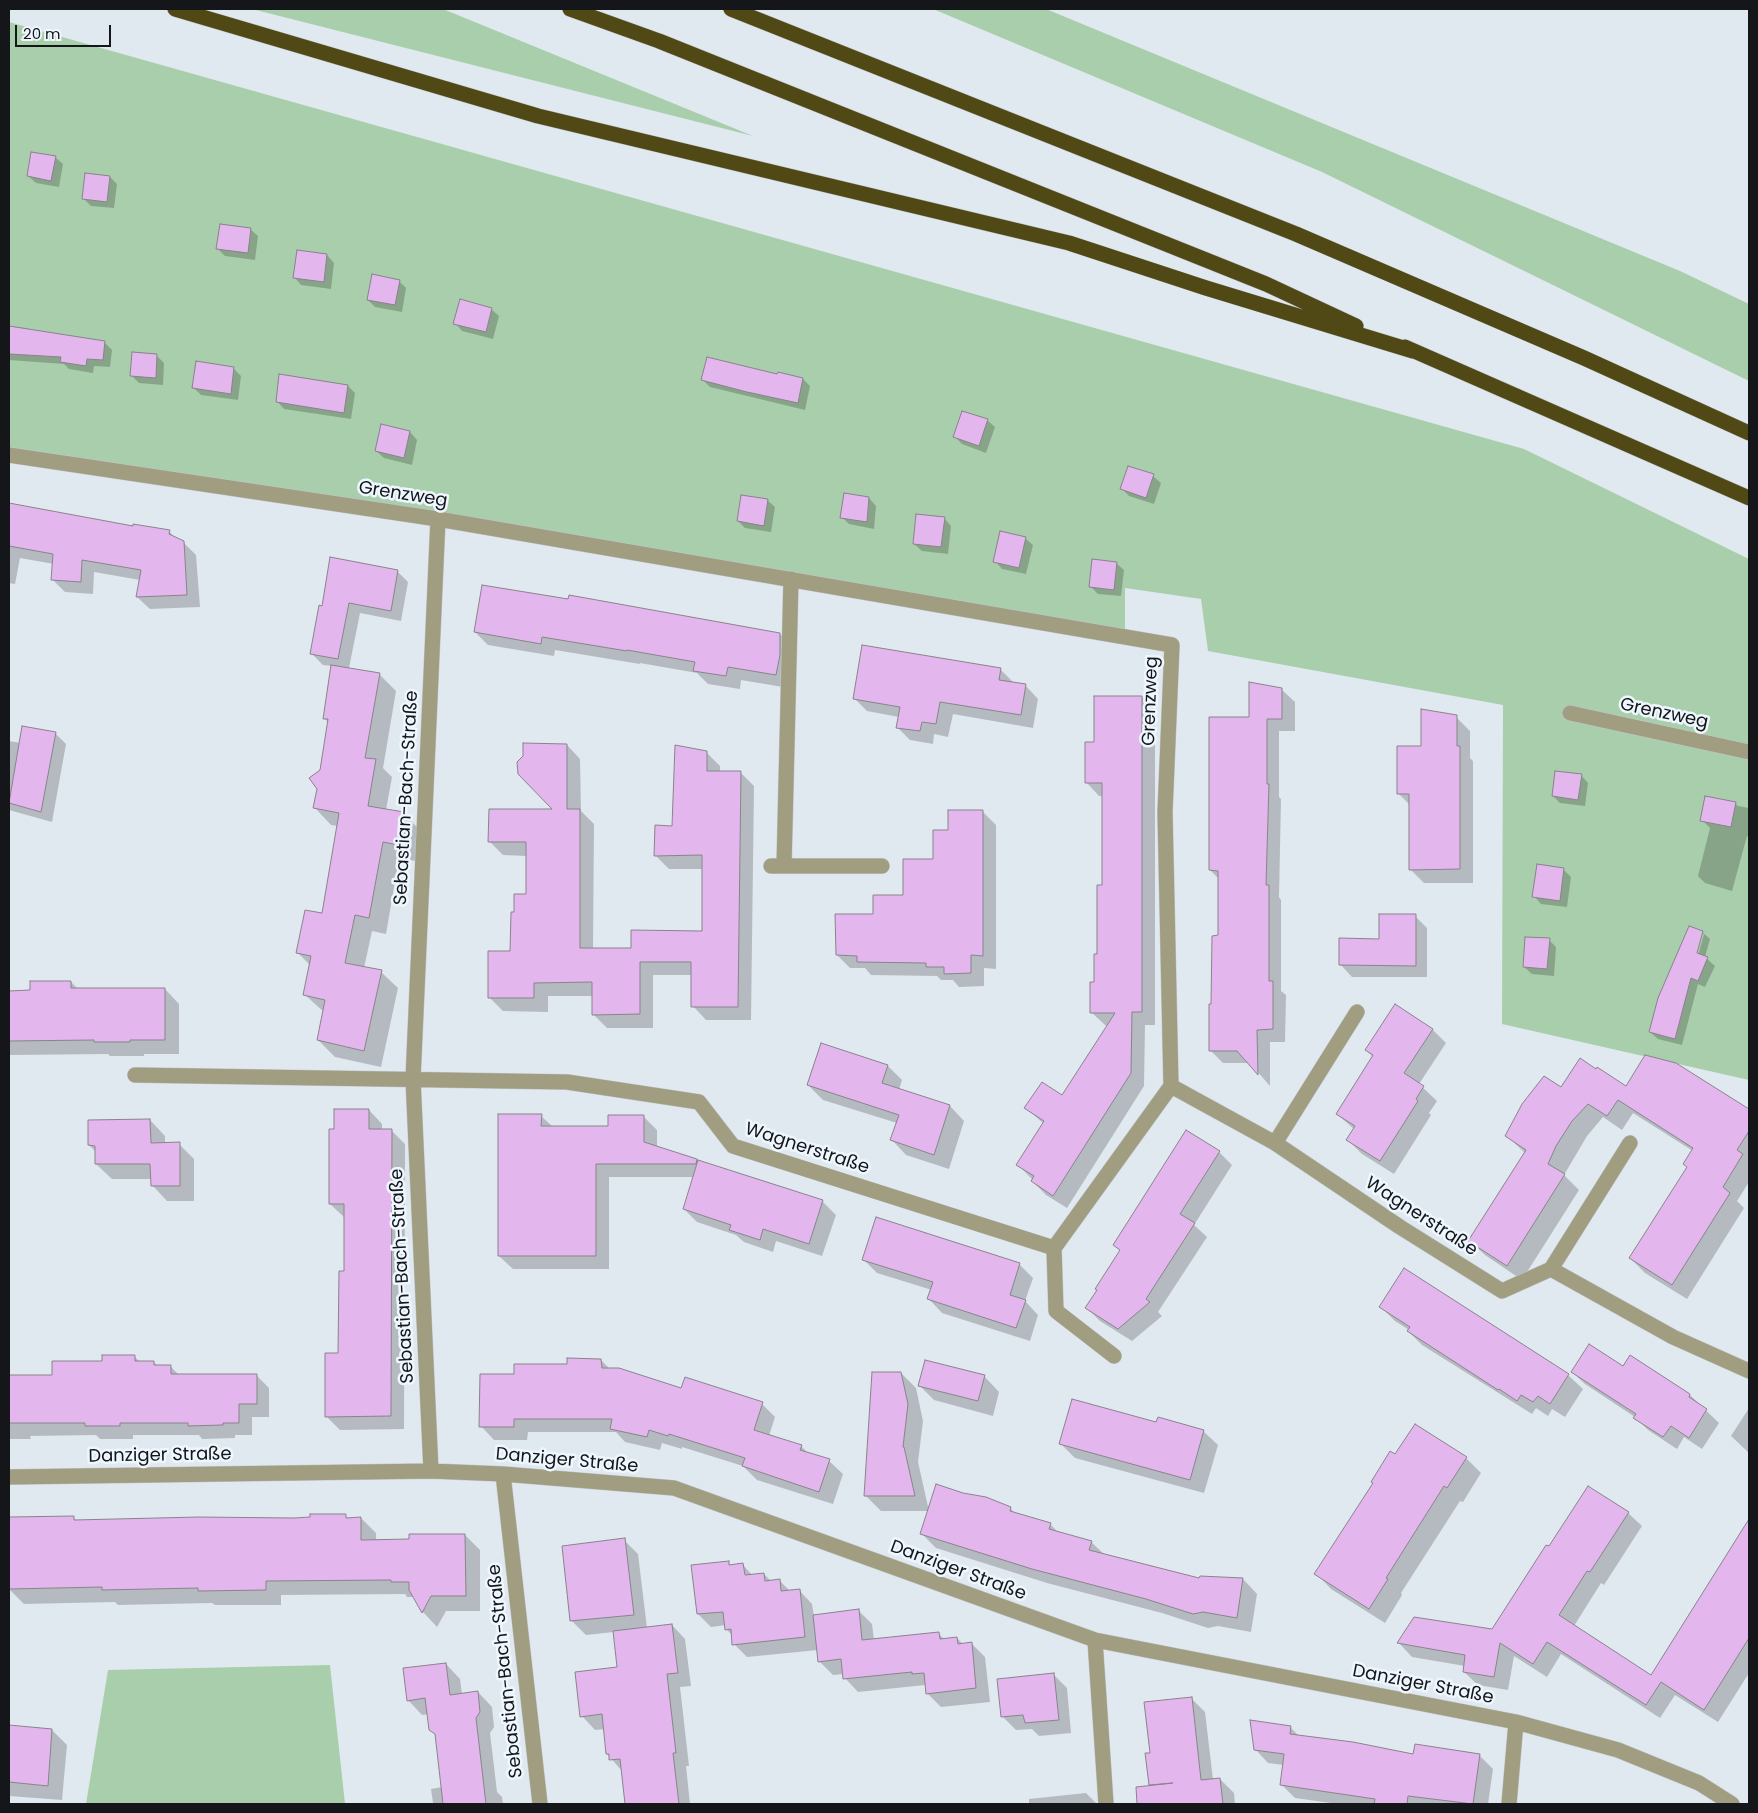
<!DOCTYPE html>
<meta charset="utf-8">
<style>
body{margin:0}
#map{position:relative;width:1758px;height:1813px;overflow:hidden;background:#e1e9f0;font-family:Poppins,sans-serif}
canvas{display:block}
.frame{position:absolute;inset:0;border:10px solid #141619;pointer-events:none}
.scale{position:absolute;left:15px;top:25px;width:96px;height:22px;box-sizing:border-box;border:2px solid #141619;border-top:0;padding-left:6px;font-size:15px;line-height:18px;white-space:nowrap;color:#141619;-webkit-text-stroke:4px #eef6fe;paint-order:stroke}
</style>
<div id="map">
<canvas width="1758" height="1813"></canvas>
<div class="frame"></div>
<div class="scale">20 m</div>
</div>
<script>
const context = document.querySelector('canvas').getContext('2d');
context.lineJoin = 'round';
function paint(path, color) {
  context.fillStyle = color;
  context.fill(path, 'evenodd');
}
function shape(rows) {
  const path = new Path2D();
  for (const r of rows) {
    path.moveTo(r[0], r[1]);
    for (let i = 2; i < r.length; i += 2) path.lineTo(r[i], r[i + 1]);
  }
  return path;
}
function stroke(path, color, width, dash) {
  context.strokeStyle = color;
  context.lineWidth = width;
  context.lineCap = dash ? 'butt' : 'round';
  context.setLineDash(dash || []);
  context.stroke(path);
}
function drawText(font, color, halo, rows, align = 'center') {
  context.font = font + ' Poppins,sans-serif';
  context.lineWidth = 5;
  context.setLineDash([]);
  context.textBaseline = 'middle';
  context.strokeStyle = halo;
  context.fillStyle = color;
  for (const [text, x, y, turn = 0] of rows) {
    context.save();
    context.translate(x, y);
    context.rotate((+turn || 0) * Math.PI / 180);
    context.textAlign = isNaN(turn) ? turn : align;
    if (halo) context.strokeText(text, 0, 0);
    context.fillText(text, 0, 0);
    context.restore();
  }
}
paint(shape([
 [252,9,443,9,753,136],
 [933,9,1046,9,1680,271,1749,304,1749,381,1322,172],
 [9,22,1524,449,1749,559,1749,1080,1502,1024,1503,705,1208,651,1201,599,1125,588,1125,636,9,455],
 [330,1665,345,1804,86,1804,108,1670]
]), '#a9ceac');
paint(shape([
 [55,157,63,164,59,187,36,183,28,176],
 [110,177,117,184,114,208,91,206,84,199],
 [250,229,258,236,255,260,225,256,218,249],
 [298,251,327,255,334,263,331,289,301,285,294,277],
 [399,281,406,288,402,312,375,307,368,300],
 [491,309,499,316,493,339,462,331,455,323],
 [9,327,27,328,30,331,104,342,112,350,110,367,94,366,93,373,69,369,64,364,9,360],
 [157,356,164,363,163,385,139,383,132,376],
 [233,368,241,376,238,400,201,395,194,388],
 [803,379,810,386,805,410,710,387,703,380],
 [348,386,355,393,351,419,284,409,277,401],
 [987,420,995,427,986,453,962,444,955,437],
 [382,426,410,432,417,440,412,465,384,458,376,451],
 [1153,476,1161,483,1154,504,1129,496,1121,488],
 [869,498,876,506,874,529,849,524,842,517],
 [767,500,775,507,771,532,745,528,738,521],
 [9,504,55,512,57,515,169,531,176,539,183,542,196,555,200,607,150,609,137,597,140,580,94,572,93,594,65,592,53,580,54,564,20,558,15,584,9,583],
 [944,518,951,526,948,554,922,551,914,544],
 [1025,538,1033,545,1026,574,1002,569,995,561],
 [1116,563,1124,570,1121,596,1098,594,1091,587],
 [397,571,408,582,401,621,360,613,349,668,379,674,396,691,383,768,392,777,386,810,403,813,420,830,415,861,399,858,386,934,372,931,364,968,381,972,398,988,381,1067,335,1057,318,1040,324,1012,305,995,311,966,298,953,323,915,338,826,331,825,315,808,329,723,324,718,332,666,323,665,312,654,320,607],
 [475,632,780,634,793,648,789,688,741,680,740,689,708,684,697,673,640,663,640,664,555,650,554,656,488,645],
 [1001,670,1014,683,1025,685,1038,699,1033,728,953,714,948,737,934,734,933,744,910,740,897,727,899,717,867,711,854,698],
 [1281,689,1295,702,1295,731,1279,731,1279,797,1281,799,1279,897,1281,900,1281,991,1286,995,1285,1042,1270,1042,1270,1086,1250,1063,1223,1063,1210,1050,1219,937,1219,879,1210,870,1250,718],
 [1142,697,1155,710,1155,1025,1145,1025,1144,1086,1067,1208,1046,1195,1032,1181,1033,1180,1018,1165,1044,1124,1026,1108,1062,1097,1108,1026,1105,1025,1091,1012,1103,886,1103,796,1099,796,1086,782,1095,744],
 [1456,717,1470,731,1470,758,1473,761,1473,883,1424,883,1410,869,1410,805,1399,794,1422,747],
 [55,733,66,744,52,822,9,810,9,741,21,743],
 [567,745,580,759,581,811,594,824,593,950,632,950,704,932,703,869,669,869,656,856,674,827,706,752,720,766,720,772,741,773,754,786,751,1020,706,1020,693,1006,693,975,653,975,653,1028,607,1028,593,1014,593,996,548,996,548,1012,503,1011,490,998,511,952,515,914,527,895,527,856,503,855,490,842,555,810],
 [1581,775,1588,783,1585,806,1560,803,1553,796],
 [1735,803,1738,806,1749,808,1749,837,1747,836,1732,891,1705,883,1698,876,1710,828,1702,820],
 [983,812,996,825,996,969,984,968,984,986,959,987,953,980,941,980,937,976,871,975,865,968,850,968,837,955,874,916,904,896,935,860,949,831],
 [1563,869,1571,877,1567,907,1541,904,1534,896],
 [1415,916,1427,928,1427,977,1352,977,1340,964,1380,940],
 [1690,927,1702,932,1710,939,1705,957,1715,966,1705,987,1698,984,1682,1045,1658,1039,1650,1032,1659,999],
 [1701,934,1704,934,1697,959,1695,958],
 [1549,940,1556,947,1554,976,1532,974,1524,967],
 [71,982,78,989,165,989,179,1004,179,1054,144,1054,144,1056,110,1056,108,1054,9,1055,9,992,31,992],
 [1432,1029,1446,1043,1419,1084,1437,1101,1429,1113,1431,1115,1394,1174,1362,1154,1348,1140,1355,1130,1337,1114,1373,1057,1366,1050],
 [1676,1064,1749,1111,1749,1182,1737,1201,1744,1208,1687,1299,1645,1273,1630,1258,1688,1168,1693,1151,1633,1113,1622,1130,1603,1117,1587,1136,1564,1175,1579,1190,1522,1280,1485,1255,1470,1241,1525,1153,1507,1136,1562,1089,1626,1087],
 [888,1066,902,1080,899,1090,950,1106,964,1121,949,1169,906,1155,892,1140,897,1123,823,1100,808,1085],
 [369,1110,382,1124,382,1130,391,1130,405,1144,404,1429,340,1430,326,1416,340,1354,345,1272,345,1218,330,1204,335,1130],
 [541,1116,553,1127,610,1127,643,1116,657,1130,657,1148,696,1160,699,1163,822,1201,836,1215,822,1256,776,1241,773,1252,744,1242,736,1235,697,1222,684,1209,694,1177,609,1177,609,1269,513,1269,499,1256],
 [150,1120,165,1136,165,1144,179,1144,194,1159,194,1201,167,1201,152,1185,152,1179,112,1179,96,1164,96,1152,89,1145],
 [1187,1131,1219,1152,1232,1165,1194,1225,1207,1237,1158,1312,1162,1316,1132,1341,1100,1321,1087,1308,1121,1251,1114,1245],
 [863,1259,1019,1264,1033,1278,1025,1301,1038,1315,1030,1341,942,1313,929,1299,932,1290,877,1273],
 [1404,1270,1568,1375,1583,1389,1565,1417,1552,1409,1548,1416,1536,1408,1532,1414,1422,1345,1408,1331,1409,1330,1395,1321,1381,1307],
 [135,1357,140,1362,154,1362,158,1367,171,1367,179,1375,256,1375,269,1388,269,1417,252,1417,252,1435,235,1435,235,1438,202,1439,199,1435,133,1435,133,1439,100,1439,96,1435,30,1436,31,1439,9,1439,9,1376,53,1377,103,1362],
 [1630,1357,1690,1395,1719,1423,1702,1449,1684,1437,1677,1449,1648,1430,1635,1417,1585,1384,1572,1372,1624,1368],
 [601,1360,610,1369,682,1390,762,1404,775,1417,769,1436,801,1446,809,1454,829,1461,843,1474,833,1504,757,1480,743,1466,682,1447,682,1449,662,1443,660,1450,625,1442,616,1432,528,1432,527,1440,494,1440,481,1426,516,1375],
 [901,1373,916,1388,923,1421,918,1462,929,1511,1010,1508,1016,1514,1050,1524,1059,1533,1091,1542,1105,1555,1200,1579,1201,1577,1243,1579,1257,1594,1251,1632,1218,1626,1208,1628,1162,1613,1047,1583,936,1548,922,1534,929,1511,881,1511,866,1496],
 [984,1376,999,1392,993,1416,934,1400,919,1385],
 [1749,1408,1749,1453,1731,1436],
 [1157,1424,1203,1431,1218,1445,1204,1493,1075,1458,1061,1444],
 [1396,1456,1466,1458,1481,1473,1463,1502,1460,1501,1401,1593,1402,1595,1385,1623,1331,1589,1316,1573],
 [1628,1513,1642,1526,1604,1585,1601,1583,1574,1626,1651,1677,1748,1524,1749,1525,1749,1673,1718,1722,1675,1695,1660,1718,1561,1654,1547,1677,1514,1656,1508,1690,1478,1685,1464,1672,1465,1666,1412,1657,1399,1643,1493,1630,1549,1548],
 [345,1516,348,1519,361,1518,376,1533,376,1541,410,1540,465,1535,480,1550,480,1611,446,1611,437,1627,423,1612,414,1597,407,1597,405,1594,281,1595,281,1605,215,1605,212,1603,118,1605,115,1602,24,1604,9,1589,9,1519,73,1518,77,1521,294,1519],
 [624,1540,638,1554,647,1628,672,1625,685,1639,691,1686,680,1687,689,1766,686,1766,690,1804,626,1804,623,1772,607,1754,605,1729,595,1730,582,1716,619,1668,614,1632,586,1635,572,1621],
 [728,1562,731,1566,743,1565,753,1576,764,1574,771,1581,779,1580,790,1591,799,1590,812,1604,814,1616,859,1611,872,1624,874,1640,938,1633,944,1639,957,1638,963,1644,971,1643,985,1657,990,1702,941,1707,927,1693,925,1685,858,1692,845,1678,844,1674,833,1675,820,1662,818,1650,747,1657,734,1644,733,1636,726,1629,726,1625,711,1627,698,1614],
 [446,1664,460,1679,462,1694,478,1692,492,1707,494,1727,490,1733,497,1792,502,1797,503,1804,429,1804,433,1803,431,1789,442,1787,436,1734,429,1714,422,1715,408,1700],
 [1053,1674,1067,1688,1071,1733,1039,1736,1032,1729,1016,1730,1003,1717],
 [1191,1698,1205,1712,1213,1780,1220,1779,1234,1793,1235,1804,1177,1804,1176,1797,1164,1799,1150,1785,1151,1754],
 [9,1726,52,1730,67,1745,62,1800,9,1796],
 [1290,1727,1299,1736,1414,1755,1479,1755,1493,1769,1488,1804,1338,1804,1295,1798,1281,1784,1284,1765,1268,1763,1255,1749],
 [1086,1793,1097,1804,1029,1804,1029,1799]
]), '#0003');
const building = shape([
 [31,152,56,156,51,181,27,176,31,152],
 [85,173,110,176,107,202,82,199,85,173],
 [220,224,251,228,248,253,216,249,220,224],
 [297,250,327,254,324,282,293,278,297,250],
 [372,274,400,280,395,305,367,300,372,274],
 [460,299,492,308,486,332,453,324,460,299],
 [9,326,105,341,103,360,87,359,86,366,60,362,61,357,9,354,9,326],
 [132,352,157,354,156,378,130,376,132,352],
 [707,357,777,374,778,372,803,378,798,403,747,392,701,380,707,357],
 [196,361,234,367,231,394,192,388,196,361],
 [279,374,348,385,344,413,276,402,279,374],
 [962,411,988,419,979,446,953,437,962,411],
 [381,424,410,431,404,458,375,451,381,424],
 [1128,466,1154,474,1146,498,1120,489,1128,466],
 [844,493,869,497,867,522,840,518,844,493],
 [741,495,768,499,764,526,737,521,741,495],
 [9,503,133,526,133,524,170,530,169,534,184,541,187,595,136,597,141,570,82,560,81,582,51,580,53,554,9,546,9,503],
 [916,514,945,517,941,547,913,544,916,514],
 [1000,531,1026,537,1019,568,993,562,1000,531],
 [330,557,398,570,391,611,349,603,338,659,310,654,319,605,322,606,330,557],
 [1092,559,1117,562,1114,590,1089,587,1092,559],
 [482,585,568,599,569,595,780,633,780,655,776,675,728,667,726,676,693,671,695,662,627,650,627,651,542,637,541,644,474,632,482,585],
 [862,645,1001,668,999,680,1026,684,1021,715,940,702,936,724,922,722,920,731,896,728,900,707,853,699,862,645],
 [331,665,380,673,365,758,376,759,368,806,404,812,398,845,383,842,369,918,355,915,345,963,382,970,364,1051,317,1040,325,1000,303,995,311,956,296,953,305,910,322,913,339,813,313,808,317,789,309,778,320,770,328,719,323,719,331,665],
 [1249,682,1282,688,1282,719,1267,719,1267,784,1269,784,1266,885,1269,885,1269,981,1273,981,1273,1029,1257,1030,1258,1075,1237,1051,1209,1051,1209,1004,1211,1004,1212,936,1218,935,1218,871,1209,870,1209,717,1249,717,1249,682],
 [1094,696,1142,696,1142,1012,1132,1012,1131,1073,1053,1196,1031,1181,1034,1176,1016,1165,1044,1121,1024,1108,1042,1082,1062,1095,1115,1013,1090,1013,1090,982,1094,982,1094,954,1097,954,1097,885,1102,885,1102,783,1085,783,1085,742,1094,742,1094,696],
 [1421,709,1457,715,1457,746,1460,746,1460,869,1409,870,1409,794,1397,794,1397,746,1421,746,1421,709],
 [22,726,56,732,41,812,9,803,22,726],
 [523,743,567,744,567,809,580,809,580,948,631,948,631,930,702,931,702,855,654,856,655,825,672,826,675,745,707,751,707,771,741,771,738,1007,691,1007,691,962,640,962,640,1014,592,1015,592,982,534,983,534,998,488,998,488,951,510,951,511,912,514,912,514,894,526,894,526,842,488,842,489,809,552,809,518,774,517,762,523,756,523,743],
 [1555,771,1582,774,1578,800,1552,796,1555,771],
 [1705,796,1736,802,1731,827,1700,821,1705,796],
 [948,810,983,810,983,956,971,955,971,973,944,974,944,967,926,967,926,963,857,962,857,956,836,955,835,914,873,914,873,895,903,895,903,859,933,859,933,830,948,830,948,810],
 [1537,864,1564,868,1560,901,1532,897,1537,864],
 [1379,914,1416,914,1416,966,1339,965,1339,938,1379,939,1379,914],
 [1689,926,1703,931,1697,953,1708,957,1698,981,1691,978,1675,1039,1649,1032,1658,998,1689,926],
 [1525,937,1550,938,1547,969,1523,967,1525,937],
 [30,981,71,981,71,988,165,988,165,1040,130,1040,130,1042,94,1042,94,1040,9,1041,9,991,30,990,30,981],
 [1395,1004,1433,1029,1404,1073,1424,1086,1416,1099,1418,1101,1380,1161,1346,1140,1355,1126,1336,1114,1373,1055,1365,1050,1395,1004],
 [821,1043,888,1065,882,1083,950,1105,934,1155,890,1140,899,1115,807,1085,821,1043],
 [1645,1055,1676,1063,1749,1109,1749,1131,1737,1150,1743,1154,1723,1187,1730,1193,1672,1285,1629,1258,1687,1167,1683,1164,1693,1148,1618,1100,1607,1116,1588,1104,1572,1121,1556,1146,1548,1164,1565,1174,1507,1266,1468,1241,1526,1150,1505,1136,1522,1104,1544,1076,1561,1087,1580,1058,1596,1069,1597,1067,1626,1086,1645,1055],
 [334,1109,369,1109,369,1129,392,1129,391,1416,325,1417,325,1353,338,1353,339,1271,344,1271,344,1204,329,1204,329,1129,334,1129,334,1109],
 [498,1114,542,1114,541,1126,608,1126,608,1115,644,1115,644,1142,697,1159,696,1164,596,1164,596,1256,498,1256,498,1114],
 [150,1119,151,1143,180,1142,180,1186,151,1186,150,1164,95,1164,95,1146,88,1145,88,1120,150,1119],
 [1186,1130,1220,1151,1180,1214,1195,1223,1146,1299,1150,1302,1118,1329,1085,1308,1097,1290,1095,1289,1120,1250,1113,1245,1186,1130],
 [698,1160,823,1200,809,1244,763,1229,760,1240,729,1230,731,1225,683,1209,698,1160],
 [876,1217,1020,1263,1010,1295,1026,1300,1016,1328,927,1299,933,1282,862,1260,876,1217],
 [1404,1268,1569,1374,1550,1404,1538,1396,1533,1402,1521,1395,1517,1401,1499,1389,1498,1390,1407,1331,1410,1327,1379,1307,1404,1268],
 [1589,1344,1623,1366,1630,1355,1690,1394,1689,1397,1707,1409,1689,1438,1671,1426,1663,1437,1633,1418,1636,1414,1571,1372,1589,1344],
 [102,1355,135,1355,135,1361,154,1361,154,1365,171,1365,171,1374,257,1374,257,1404,239,1404,239,1423,223,1423,223,1425,188,1426,188,1423,120,1423,120,1426,85,1426,85,1423,9,1423,9,1375,52,1375,52,1361,102,1361,102,1355],
 [567,1358,601,1359,602,1368,619,1368,681,1388,685,1377,763,1402,754,1430,802,1445,800,1450,830,1459,819,1492,742,1466,745,1458,669,1434,668,1436,649,1430,647,1437,610,1429,612,1419,514,1419,514,1427,479,1427,480,1374,514,1374,514,1364,567,1364,567,1358],
 [925,1360,985,1375,978,1401,918,1386,925,1360],
 [872,1372,901,1372,908,1404,903,1447,904,1447,915,1496,864,1496,872,1372],
 [1072,1399,1156,1422,1158,1417,1204,1430,1190,1480,1059,1444,1072,1399],
 [1415,1424,1467,1457,1447,1488,1444,1486,1386,1578,1388,1579,1369,1609,1314,1574,1373,1483,1371,1482,1390,1451,1395,1454,1415,1424],
 [936,1484,963,1493,986,1497,1011,1507,1010,1511,1051,1523,1049,1529,1092,1541,1089,1550,1199,1578,1200,1576,1243,1578,1237,1618,1203,1612,1193,1614,1146,1599,1032,1569,920,1534,936,1484],
 [1588,1486,1629,1512,1590,1572,1587,1571,1559,1615,1651,1675,1749,1519,1749,1638,1704,1710,1661,1682,1646,1705,1547,1642,1533,1664,1500,1643,1494,1677,1463,1672,1465,1655,1397,1643,1414,1617,1492,1629,1546,1545,1549,1546,1588,1486],
 [310,1514,346,1514,346,1518,361,1517,361,1540,409,1539,409,1534,465,1534,466,1596,431,1596,422,1613,409,1590,409,1582,391,1582,391,1580,266,1581,266,1590,198,1591,198,1588,102,1590,102,1587,9,1589,9,1517,74,1516,74,1520,198,1517,294,1518,310,1517,310,1514],
 [625,1538,634,1615,570,1621,562,1546,625,1538],
 [729,1561,729,1565,743,1563,745,1575,764,1573,765,1581,780,1579,781,1591,800,1589,805,1637,732,1645,731,1629,725,1630,723,1612,697,1614,691,1565,729,1561],
 [859,1609,862,1640,939,1632,940,1639,957,1637,958,1644,972,1642,976,1688,926,1694,924,1673,912,1674,912,1672,843,1679,841,1659,818,1662,813,1615,859,1609],
 [672,1624,678,1673,667,1674,676,1753,673,1753,679,1804,625,1804,620,1759,609,1760,609,1754,606,1754,602,1714,580,1717,575,1672,617,1667,613,1631,672,1624],
 [446,1663,450,1695,478,1691,480,1712,476,1718,486,1804,443,1804,435,1734,429,1730,425,1698,407,1701,403,1668,446,1663],
 [1054,1673,1059,1720,1025,1723,1023,1715,1001,1717,997,1679,1054,1673],
 [1192,1697,1201,1780,1220,1778,1223,1804,1137,1804,1136,1787,1173,1783,1149,1785,1145,1753,1150,1753,1144,1702,1192,1697],
 [1250,1720,1291,1726,1290,1734,1353,1742,1413,1754,1415,1744,1480,1754,1473,1804,1408,1796,1407,1804,1374,1804,1375,1799,1280,1785,1284,1754,1254,1750,1250,1720],
 [9,1725,52,1729,48,1786,9,1782,9,1725]
]);
paint(building, '#e3b6ed');
stroke(building, '#89838b', 1);
const minor = shape([
 [9,455,438,519,1172,645,1165,812,1171,1086],
 [1570,713,1749,752],
 [771,866,882,866],
 [784,866,791,579],
 [135,1075,567,1082,699,1102,733,1146,1054,1248,1171,1086,1275,1143,1400,1227,1502,1291,1551,1269,1673,1337,1749,1371],
 [1275,1143,1357,1012],
 [1054,1248,1056,1311,1114,1356],
 [1551,1269,1630,1143],
 [431,1471,413,1079,438,519],
 [503,1474,540,1804],
 [9,1477,431,1471,503,1474,674,1488,1095,1640,1516,1722,1618,1750,1699,1783,1732,1804],
 [1095,1640,1106,1804],
 [1509,1804,1516,1722]
]);
const highway = shape([
 [175,9,538,116,1069,243,1206,288,1413,351],
 [570,9,659,41,1266,284,1356,326],
 [731,9,1296,234,1584,358,1749,433],
 [1405,347,1749,498]
]);
stroke(minor, '#c0c7ce', 16);
stroke(highway, '#c0c7ce', 16);
stroke(minor, '#a19d81', 15);
stroke(highway, '#514915', 15);
drawText('18px', '#141619', '#eef6fe', [
 ["Grenzweg",403,495,9],
 ["Grenzweg",1151,701,-88],
 ["Grenzweg",1664,714,12],
 ["Sebastian-Bach-Straße",407,798,-87],
 ["Wagnerstraße",807,1149,18],
 ["Wagnerstraße",1421,1217,33],
 ["Sebastian-Bach-Straße",403,1276,-93],
 ["Danziger Straße",160,1456,-1],
 ["Danziger Straße",567,1461,5],
 ["Danziger Straße",958,1571,20],
 ["Sebastian-Bach-Straße",506,1671,-96],
 ["Danziger Straße",1423,1685,11]
]);
</script>
